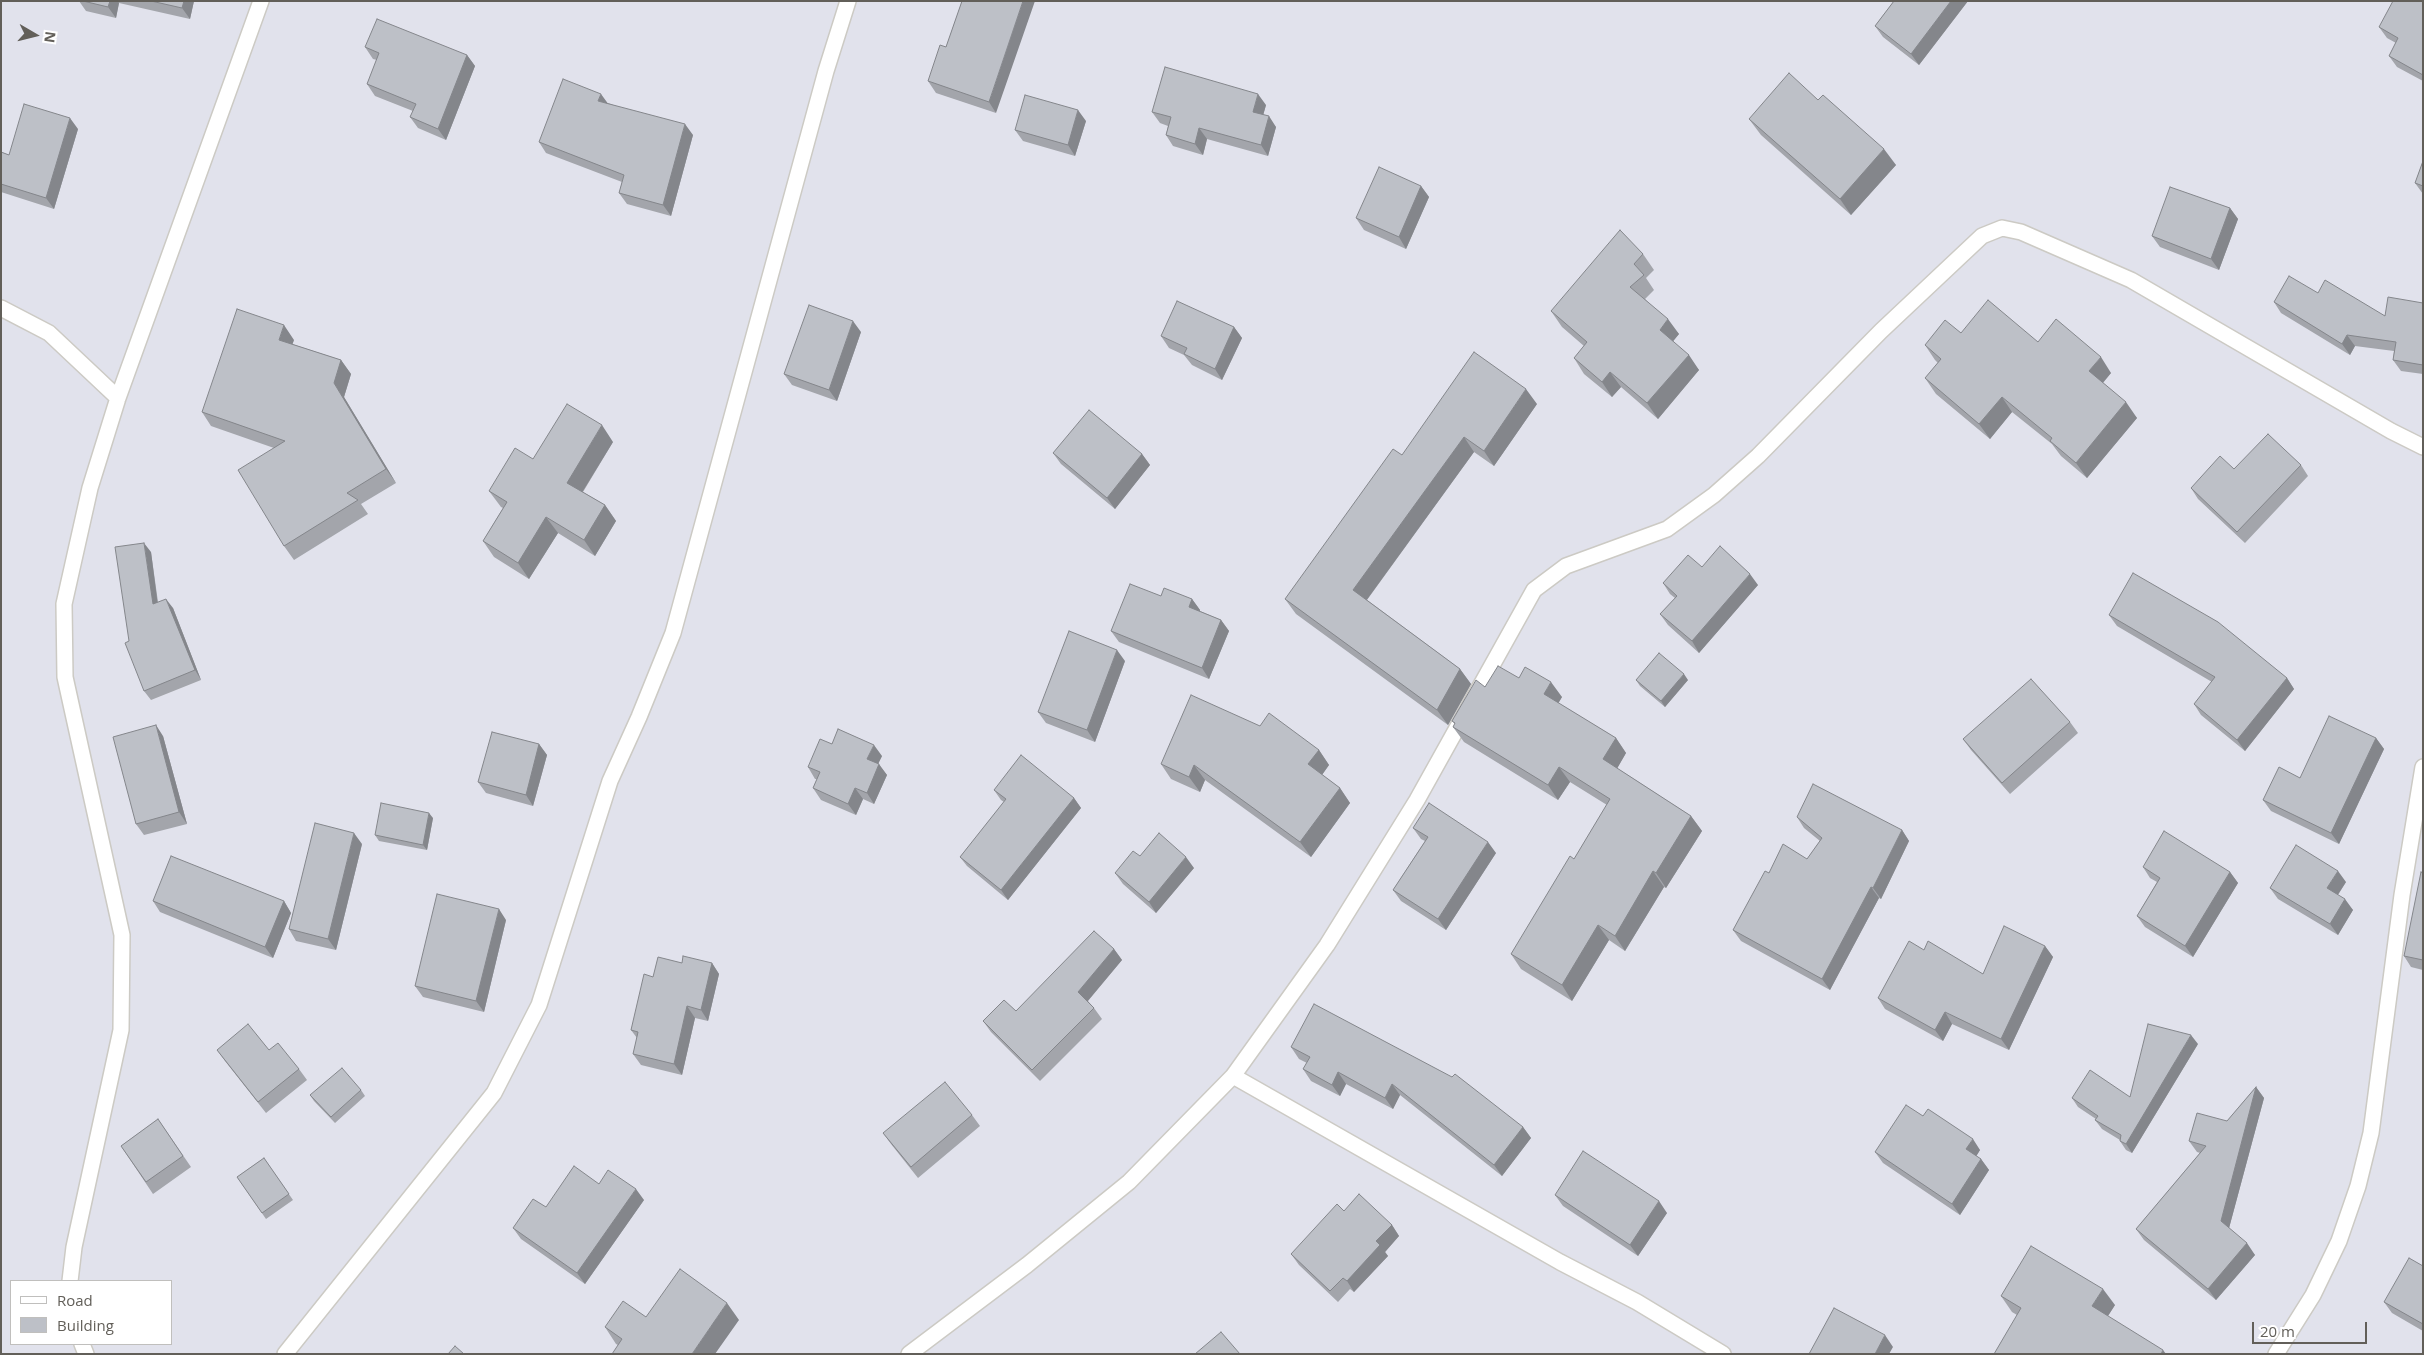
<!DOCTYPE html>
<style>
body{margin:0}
#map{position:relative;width:2424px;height:1355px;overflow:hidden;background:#e1e2ec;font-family:"Open Sans",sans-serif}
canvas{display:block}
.frame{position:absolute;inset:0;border:2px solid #625f59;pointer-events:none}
.legend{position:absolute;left:10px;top:1280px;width:162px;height:65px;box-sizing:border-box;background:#fff;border:1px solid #c0bfbd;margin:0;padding:6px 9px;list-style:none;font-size:15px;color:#625f59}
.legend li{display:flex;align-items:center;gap:10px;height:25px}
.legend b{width:25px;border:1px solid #c0bfbd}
.north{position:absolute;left:10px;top:10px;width:50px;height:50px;-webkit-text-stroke:4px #fff;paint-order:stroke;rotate:98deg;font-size:14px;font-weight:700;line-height:20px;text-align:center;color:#625f59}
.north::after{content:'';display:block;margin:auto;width:18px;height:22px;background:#625f59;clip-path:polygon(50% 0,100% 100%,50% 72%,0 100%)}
.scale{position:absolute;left:2252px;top:1322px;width:115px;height:22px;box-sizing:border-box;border:2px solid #625f59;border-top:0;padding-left:6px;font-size:15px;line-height:18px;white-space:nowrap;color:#625f59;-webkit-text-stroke:4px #fff;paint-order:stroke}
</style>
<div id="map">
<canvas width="2424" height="1355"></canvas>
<div class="frame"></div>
<ul class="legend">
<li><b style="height:6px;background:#fff"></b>Road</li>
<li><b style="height:14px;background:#bdc0c7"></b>Building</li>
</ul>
<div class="north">N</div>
<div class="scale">20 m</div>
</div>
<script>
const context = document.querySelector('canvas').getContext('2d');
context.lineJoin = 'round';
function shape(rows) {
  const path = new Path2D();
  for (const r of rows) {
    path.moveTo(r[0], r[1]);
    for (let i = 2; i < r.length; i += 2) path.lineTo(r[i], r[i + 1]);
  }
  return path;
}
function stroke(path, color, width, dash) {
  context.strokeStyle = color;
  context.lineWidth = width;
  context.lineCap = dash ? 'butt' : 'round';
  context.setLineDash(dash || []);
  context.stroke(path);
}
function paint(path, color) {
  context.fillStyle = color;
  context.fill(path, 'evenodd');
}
const minor = shape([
 [1,308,49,333,118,398],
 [1233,1076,1560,1262,1637,1302,1723,1354],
 [70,1281,74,1247,121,1030,122,935,65,677,64,604,90,488,118,398,261,1],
 [82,1344,86,1354],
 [285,1354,494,1093,539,1005,610,781,639,717,673,633,826,71,848,1],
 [909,1354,1027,1265,1129,1182,1233,1076,1327,945,1417,800,1534,590,1566,566,1667,529,1714,495,1758,456,1881,331,1982,236,2002,228,2021,232,2131,280,2391,431,2423,447],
 [2276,1354,2313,1295,2339,1241,2358,1186,2371,1133,2402,895,2423,767]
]);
stroke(minor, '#cccac4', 18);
stroke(minor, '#fff', 15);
paint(shape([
 [79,1,194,1,190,19,119,3,116,18,86,11],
 [962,1,996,113,936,93,928,81,946,47],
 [1894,1,1968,1,1919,65,1883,37,1875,26],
 [2423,1,2423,81,2397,67,2389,56,2396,43,2387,38,2379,27],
 [365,47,467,55,475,66,446,140,418,128,410,117,413,111,375,96,367,84,377,60,373,59],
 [1818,100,1896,165,1851,215,1761,135,1749,119],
 [608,103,693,135,671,216,627,204,619,193,622,182,546,153,539,142],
 [1266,105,1263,115,1276,127,1268,156,1207,139,1203,155,1173,146,1166,135,1168,126,1160,123,1152,112],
 [1086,121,1075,156,1023,141,1015,130],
 [78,129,54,209,1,192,1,152,9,155],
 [2423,161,2423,194,2415,183],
 [1421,186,1429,197,1406,249,1364,230,1356,218],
 [2230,208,2238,219,2219,270,2160,247,2152,236],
 [1643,254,1654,270,1646,278,1654,290,1645,299,1679,334,1673,341,1699,370,1658,419,1621,387,1612,397,1584,374,1574,358,1584,346,1562,327,1551,311],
 [2318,293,2385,316,2423,303,2423,374,2401,371,2393,360,2394,351,2355,346,2350,355,2281,313,2274,302],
 [1234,327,1242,338,1222,380,1192,365,1184,355,1169,348,1161,336],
 [861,332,837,401,792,385,784,374],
 [1961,333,2038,342,2111,373,2103,383,2137,418,2087,478,2061,456,2052,444,2012,412,1990,439,1936,394,1925,378,1938,363,1935,360,1925,345],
 [294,340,292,344,341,360,351,374,344,397,396,483,361,504,368,514,294,560,284,546,274,448,211,426,202,412],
 [1537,404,1494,466,1474,452,1367,600,1460,669,1471,684,1448,725,1296,614,1285,599,1402,455],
 [613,442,583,492,605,505,616,521,595,556,558,533,529,579,494,557,483,541,503,508,501,507,489,491,533,459],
 [1053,453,1142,454,1150,465,1115,509,1061,464],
 [2301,465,2308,476,2245,543,2198,499,2191,488],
 [151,552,158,602,173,608,201,680,151,700,144,691,129,641],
 [1702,567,1758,585,1699,653,1668,625,1660,614,1675,598,1670,594,1663,583],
 [1161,596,1192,599,1200,610,1200,611,1221,620,1229,631,1209,679,1119,642,1111,631],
 [2109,615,2287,678,2294,689,2245,751,2201,715,2194,704,2212,682,2117,626],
 [1125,661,1095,742,1046,723,1038,712],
 [1519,678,1562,697,1558,703,1616,738,1626,753,1617,768,1691,816,1702,831,1666,888,1664,887,1625,951,1609,940,1572,1001,1521,969,1511,954,1574,859,1607,805,1570,782,1558,800,1464,742,1453,727,1455,724,1452,721,1485,687],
 [1636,680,1688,680,1665,707,1640,686],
 [2070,722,2078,733,2010,794,1971,750,1963,739],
 [1260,726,1319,750,1329,765,1322,775,1340,788,1350,803,1311,857,1205,780,1200,792,1171,779,1161,764],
 [163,736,187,824,144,835,136,824],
 [2376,738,2384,749,2339,844,2271,811,2263,800,2300,778],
 [539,744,547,755,533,806,486,793,478,782],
 [832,744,882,756,878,764,887,775,874,804,863,799,856,815,821,800,813,788,817,779,815,779,808,767],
 [994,790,1074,798,1081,808,1008,900,967,866,960,857,1004,802,1001,800],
 [1797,817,1902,830,1909,841,1881,899,1879,898,1830,990,1741,941,1733,930,1769,873,1807,859,1820,841,1804,828],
 [433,818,427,850,379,841,375,835],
 [1413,828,1496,853,1446,930,1401,901,1393,890,1425,841,1421,839],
 [362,844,336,950,296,941,289,929],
 [1140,856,1194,868,1156,913,1123,884,1115,873],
 [2143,867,2230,872,2238,883,2193,957,2145,927,2137,916,2157,882,2150,878],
 [2423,873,2423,970,2411,967,2404,956],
 [2346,882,2338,895,2353,910,2338,935,2278,899,2270,888],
 [153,901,284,901,291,913,273,958,160,912],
 [506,920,484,1012,423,997,415,986],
 [2045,946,2053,957,2009,1050,1952,1024,1943,1041,1885,1009,1878,998,1924,950,1983,974],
 [1114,949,1122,960,1088,1001,1094,1008,1102,1019,1040,1081,991,1032,983,1021,1016,1011],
 [682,963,712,963,719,974,708,1021,695,1018,682,1075,641,1065,633,1054,637,1038,631,1030,653,977],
 [2198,1044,2132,1153,2126,1150,2120,1141,2120,1140,2102,1129,2095,1120,2096,1119,2078,1107,2072,1098,2130,1097],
 [1291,1047,1523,1127,1531,1138,1502,1176,1400,1095,1393,1109,1346,1084,1340,1096,1311,1081,1303,1069,1307,1063,1299,1059],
 [217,1050,269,1050,299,1069,307,1080,266,1113,225,1061],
 [2256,1087,2264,1098,2229,1228,2255,1255,2216,1300,2144,1240,2136,1229,2200,1153,2197,1152,2189,1141,2227,1121],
 [361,1090,365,1096,335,1123,314,1101,310,1095],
 [972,1115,980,1126,918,1178,891,1144,883,1133],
 [1923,1116,1980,1150,1976,1156,1981,1159,1989,1170,1960,1215,1883,1163,1875,1152],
 [158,1119,191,1167,153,1194,121,1146],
 [264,1158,293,1200,266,1219,237,1177],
 [599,1184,644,1200,585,1284,521,1239,513,1228,546,1207],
 [1555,1195,1667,1213,1638,1256,1563,1206],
 [1344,1211,1392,1225,1399,1236,1385,1252,1388,1256,1354,1292,1350,1289,1338,1302,1299,1265,1291,1254],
 [2423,1266,2423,1331,2392,1313,2384,1302],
 [2001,1296,2115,1305,2108,1316,2017,1315,2012,1312],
 [646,1317,739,1320,618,1345,616,1344,605,1327]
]), '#a3a5ab');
paint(shape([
 [110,1,118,1,119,3,116,18,108,7],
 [184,1,194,1,190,19,182,8],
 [1023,1,1035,1,996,113,989,102],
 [1951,1,1968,1,1919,65,1911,54],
 [467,55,475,66,446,140,438,129],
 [601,94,609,105,598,101],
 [1258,94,1266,105,1261,123,1253,112],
 [1078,110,1086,121,1075,156,1068,145],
 [1269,116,1276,127,1268,156,1261,145],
 [70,118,78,129,54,209,46,198],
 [685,124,693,135,671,216,663,205],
 [1199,128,1207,139,1203,155,1195,144],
 [1884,149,1896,165,1851,215,1840,199],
 [1421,186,1429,197,1406,249,1399,237],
 [2230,208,2238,219,2219,270,2211,259],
 [1668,319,1679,334,1670,345,1660,330],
 [853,321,861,332,837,401,829,390],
 [284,325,294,340,289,354,279,340],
 [1234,327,1242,338,1222,380,1215,369],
 [2347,335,2355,346,2350,355,2342,344],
 [1689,355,1699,370,1658,419,1647,403],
 [2101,357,2111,373,2100,386,2089,371],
 [341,360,351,374,344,397,396,483,386,469,334,383],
 [1610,372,1621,387,1612,397,1602,382],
 [1526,389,1537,404,1494,466,1484,451],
 [2002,397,2012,412,1990,439,1979,424],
 [2126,402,2137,418,2087,478,2076,463],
 [602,425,613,442,578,499,567,483],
 [1464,437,1474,452,1363,605,1353,590],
 [1142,454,1150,465,1115,509,1107,498],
 [605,505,616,521,595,556,584,540],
 [546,517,558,533,529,579,518,563],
 [144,543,151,552,159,614,153,604],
 [1750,574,1758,585,1699,653,1692,641],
 [166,599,173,608,201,680,195,670],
 [1192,599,1200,610,1197,618,1189,607],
 [1221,620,1229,631,1209,679,1202,668],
 [1117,650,1125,661,1095,742,1087,730],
 [1460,669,1471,684,1448,725,1437,710],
 [1684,674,1688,680,1665,707,1661,701],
 [2287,678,2294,689,2245,751,2237,740],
 [1551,682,1562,697,1555,709,1544,694],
 [156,725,163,736,187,824,179,812],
 [1616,738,1626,753,1614,774,1603,759],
 [2376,738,2384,749,2339,844,2331,833],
 [539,744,547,755,533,806,526,795],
 [874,745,882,756,875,770,867,759],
 [1319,750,1329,765,1319,779,1308,764],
 [879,764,887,775,874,804,867,793],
 [1194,765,1205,780,1200,792,1189,777],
 [1559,767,1570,782,1558,800,1548,785],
 [855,788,863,799,856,815,848,804],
 [1340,788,1350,803,1311,857,1300,842],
 [1074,798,1081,808,1008,900,1001,890],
 [429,813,433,818,427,850,423,845],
 [1691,816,1702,831,1666,888,1656,873],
 [1902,830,1909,841,1881,899,1873,888],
 [354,833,362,844,336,950,328,939],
 [1488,842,1496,853,1446,930,1438,919],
 [1186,857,1194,868,1156,913,1149,902],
 [1653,871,1664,887,1625,951,1615,936],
 [2338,871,2346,882,2335,899,2327,888],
 [2230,872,2238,883,2193,957,2185,946],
 [1871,887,1879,898,1830,990,1822,979],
 [2345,899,2353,910,2338,935,2330,924],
 [284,901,291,913,273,958,265,947],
 [499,909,506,920,484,1012,476,1001],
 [1598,925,1609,940,1572,1001,1562,985],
 [2045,946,2053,957,2009,1050,2001,1039],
 [1114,949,1122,960,1086,1003,1078,992],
 [712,963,719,974,708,1021,701,1010],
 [687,1006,695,1018,682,1075,674,1064],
 [1945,1012,1952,1024,1943,1041,1935,1030],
 [2191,1035,2198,1044,2132,1153,2126,1144],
 [1338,1072,1346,1084,1340,1096,1332,1085],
 [1392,1084,1400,1095,1393,1109,1385,1098],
 [2256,1087,2264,1098,2228,1232,2221,1221],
 [1523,1127,1531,1138,1502,1176,1494,1165],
 [1973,1139,1980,1150,1974,1160,1966,1149],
 [1981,1159,1989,1170,1960,1215,1952,1204],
 [636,1189,644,1200,585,1284,577,1273],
 [1659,1201,1667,1213,1638,1256,1630,1245],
 [1392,1225,1399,1236,1385,1252,1388,1256,1354,1292,1347,1281,1376,1241],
 [2247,1243,2255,1255,2216,1300,2208,1289],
 [2103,1289,2115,1305,2104,1322,2092,1306],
 [727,1303,739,1320,715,1354,692,1354],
 [1885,1335,1893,1347,1889,1354,1875,1354],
 [2163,1350,2166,1354,2161,1354]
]), '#84868b');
const building = shape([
 [83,1,110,1,108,7,83,1],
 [151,1,184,1,182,8,151,1],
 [962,1,1023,1,989,102,928,81,940,45,946,47,962,1],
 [1894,1,1951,1,1911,54,1875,26,1894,1],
 [2393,1,2423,1,2423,75,2389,56,2398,38,2379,27,2393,1],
 [377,19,467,55,438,129,410,117,416,104,367,84,379,53,365,47,377,19],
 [1165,67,1258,94,1253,112,1269,116,1261,145,1199,128,1195,144,1166,135,1171,117,1152,112,1165,67],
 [1789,73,1818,100,1823,95,1884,149,1840,199,1749,119,1789,73],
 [563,79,601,94,598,101,685,124,663,205,619,193,624,175,539,142,563,79],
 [1025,95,1078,110,1068,145,1015,130,1025,95],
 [24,104,70,118,46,198,1,184,1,152,9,155,24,104],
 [2423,161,2423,186,2415,183,2423,161],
 [1379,167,1421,186,1399,237,1356,218,1379,167],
 [2170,187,2230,208,2211,259,2152,236,2170,187],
 [1620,230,1643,254,1634,264,1644,275,1630,287,1668,319,1660,330,1689,355,1647,403,1610,372,1602,382,1574,358,1587,342,1551,311,1620,230],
 [2289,276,2318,293,2325,280,2385,316,2388,297,2423,303,2423,365,2393,360,2396,342,2347,335,2342,344,2274,302,2289,276],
 [1988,300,2038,342,2056,319,2101,357,2089,371,2126,402,2076,463,2050,441,2052,438,2002,397,1979,424,1925,378,1941,359,1925,345,1945,320,1961,333,1988,300],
 [1177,301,1234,327,1215,369,1184,354,1187,348,1161,336,1177,301],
 [809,305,853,321,829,390,784,374,809,305],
 [237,309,284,325,279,340,341,360,334,383,386,469,347,493,358,500,284,546,238,470,285,441,202,412,237,309],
 [1474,352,1526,389,1484,451,1464,437,1353,590,1460,669,1437,710,1285,599,1393,449,1402,455,1474,352],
 [567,404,602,425,567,483,605,505,584,540,546,517,518,563,483,541,507,502,489,491,515,448,533,459,567,404],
 [1089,410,1142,454,1107,498,1053,453,1089,410],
 [2268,434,2301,465,2237,532,2191,488,2220,456,2234,469,2268,434],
 [144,543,153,604,166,599,195,670,144,691,125,643,129,641,115,547,144,543],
 [1720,546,1750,574,1692,641,1660,614,1677,596,1663,583,1688,555,1702,567,1720,546],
 [2133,573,2218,622,2287,678,2237,740,2194,704,2215,677,2109,615,2133,573],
 [1130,584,1161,596,1164,588,1192,599,1189,607,1221,620,1202,668,1111,631,1130,584],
 [1069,631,1117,650,1087,730,1038,712,1069,631],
 [1659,653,1684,674,1661,701,1636,680,1659,653],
 [1498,666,1519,678,1525,667,1551,682,1544,694,1616,738,1603,759,1691,816,1656,873,1653,871,1615,936,1598,925,1562,985,1511,954,1570,856,1574,859,1610,799,1559,767,1548,785,1453,727,1455,723,1452,721,1476,680,1485,687,1498,666],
 [2031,679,2070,722,2002,783,1963,739,2031,679],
 [1191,695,1260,726,1269,713,1319,750,1308,764,1340,788,1300,842,1194,765,1189,777,1161,764,1191,695],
 [2329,716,2376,738,2331,833,2263,800,2279,767,2300,778,2329,716],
 [156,725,179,812,136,824,113,737,156,725],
 [838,729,874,745,867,759,879,764,867,793,855,788,848,804,813,788,820,772,808,767,820,739,832,744,838,729],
 [492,732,539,744,526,795,478,782,492,732],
 [1021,755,1074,798,1001,890,960,857,1006,799,994,790,1021,755],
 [1813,784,1902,830,1873,888,1871,887,1822,979,1733,930,1765,871,1769,873,1783,844,1807,859,1822,838,1797,817,1813,784],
 [381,803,429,813,423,845,375,835,381,803],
 [1429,803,1488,842,1438,919,1393,890,1428,837,1413,828,1429,803],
 [315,823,354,833,328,939,289,929,315,823],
 [2164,831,2230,872,2185,946,2137,916,2160,878,2143,867,2164,831],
 [1159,833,1186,857,1149,902,1115,873,1133,851,1140,856,1159,833],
 [2296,845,2338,871,2327,888,2345,899,2330,924,2270,888,2296,845],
 [171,856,284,901,265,947,153,901,171,856],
 [2421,872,2423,873,2423,960,2404,956,2421,872],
 [437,894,499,909,476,1001,415,986,437,894],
 [2004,926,2045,946,2001,1039,1945,1012,1935,1030,1878,998,1909,941,1924,950,1928,941,1983,974,2004,926],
 [1094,931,1114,949,1078,992,1094,1008,1032,1070,983,1021,1004,1000,1016,1011,1094,931],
 [683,956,712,963,701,1010,687,1006,674,1064,633,1054,638,1032,631,1030,644,974,653,977,658,957,682,963,683,956],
 [1314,1004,1452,1077,1455,1074,1523,1127,1494,1165,1392,1084,1385,1098,1338,1072,1332,1085,1303,1069,1310,1057,1291,1047,1314,1004],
 [248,1024,269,1050,278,1043,299,1069,258,1102,217,1050,248,1024],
 [2148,1024,2191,1035,2126,1144,2120,1141,2121,1135,2095,1120,2098,1116,2072,1098,2090,1070,2130,1097,2148,1024],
 [342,1068,361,1090,331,1117,310,1095,342,1068],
 [945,1082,972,1115,911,1167,883,1133,945,1082],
 [2256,1087,2221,1221,2247,1243,2208,1289,2136,1229,2206,1146,2189,1141,2197,1113,2227,1121,2256,1087],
 [1906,1105,1923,1116,1928,1109,1973,1139,1966,1149,1981,1159,1952,1204,1875,1152,1906,1105],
 [158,1119,183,1156,146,1182,121,1146,158,1119],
 [1583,1151,1659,1201,1630,1245,1555,1195,1583,1151],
 [264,1158,289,1194,262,1213,237,1177,264,1158],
 [574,1166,599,1184,608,1170,636,1189,577,1273,513,1228,533,1199,546,1207,574,1166],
 [1359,1194,1392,1225,1376,1241,1380,1245,1347,1281,1343,1278,1330,1291,1291,1254,1337,1204,1344,1211,1359,1194],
 [2031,1246,2103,1289,2092,1306,2163,1350,2161,1354,1994,1354,2021,1308,2001,1296,2031,1246],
 [2409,1258,2423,1266,2423,1324,2384,1302,2409,1258],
 [680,1269,727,1303,692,1354,612,1354,622,1339,605,1327,623,1301,646,1317,680,1269],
 [1834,1308,1885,1335,1875,1354,1809,1354,1834,1308],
 [1221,1332,1240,1354,1195,1354,1221,1332],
 [455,1346,464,1354,448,1354,455,1346]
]);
paint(building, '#bdc0c7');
stroke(building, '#84868b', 1);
</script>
